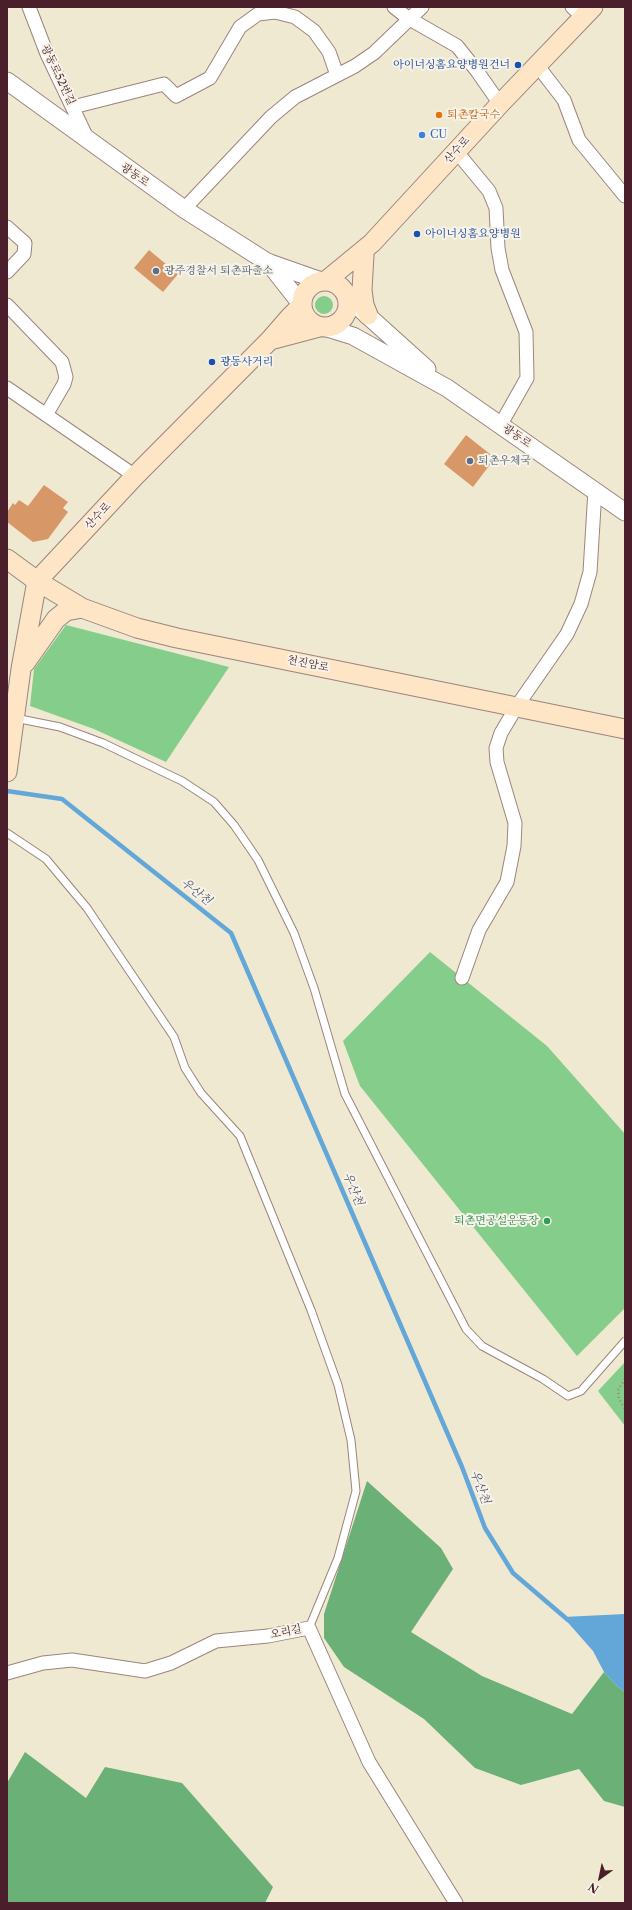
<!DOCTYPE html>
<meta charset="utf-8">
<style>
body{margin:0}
#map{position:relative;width:632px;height:1910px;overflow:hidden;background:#efe9d1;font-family:"Libre Caslon Text",serif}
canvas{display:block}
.frame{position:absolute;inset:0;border:8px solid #4a1f2b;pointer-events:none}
.north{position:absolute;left:580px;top:1858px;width:40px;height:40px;-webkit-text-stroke:3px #f7f3e8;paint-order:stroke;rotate:213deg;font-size:11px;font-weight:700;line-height:16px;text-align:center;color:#4a1f2b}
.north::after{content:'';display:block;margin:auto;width:14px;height:18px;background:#4a1f2b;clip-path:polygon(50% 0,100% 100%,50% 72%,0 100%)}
</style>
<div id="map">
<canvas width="632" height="1910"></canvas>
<div class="frame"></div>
<div class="north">N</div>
</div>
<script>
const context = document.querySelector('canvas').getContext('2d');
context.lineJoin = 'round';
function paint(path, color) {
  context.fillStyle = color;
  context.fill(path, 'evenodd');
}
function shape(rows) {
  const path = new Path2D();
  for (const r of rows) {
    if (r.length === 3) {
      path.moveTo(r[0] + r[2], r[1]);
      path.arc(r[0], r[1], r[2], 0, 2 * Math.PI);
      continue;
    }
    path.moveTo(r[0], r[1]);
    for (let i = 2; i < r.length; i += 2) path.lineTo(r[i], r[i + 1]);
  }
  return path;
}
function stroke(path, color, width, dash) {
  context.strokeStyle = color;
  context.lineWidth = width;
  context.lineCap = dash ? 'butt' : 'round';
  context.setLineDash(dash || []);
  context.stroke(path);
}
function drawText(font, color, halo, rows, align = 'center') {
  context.font = font + ' "Libre Caslon Text","Noto Serif KR",serif';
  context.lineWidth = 4;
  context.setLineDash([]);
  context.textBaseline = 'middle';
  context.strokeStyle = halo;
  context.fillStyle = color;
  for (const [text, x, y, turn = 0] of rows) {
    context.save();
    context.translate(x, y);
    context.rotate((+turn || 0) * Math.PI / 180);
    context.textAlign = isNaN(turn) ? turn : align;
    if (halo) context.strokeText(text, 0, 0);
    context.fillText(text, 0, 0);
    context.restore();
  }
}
paint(shape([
 [324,305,9],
 [66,625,229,667,166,762,94,729,30,706,34,669],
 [430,952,547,1046,625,1134,625,1308,577,1356,360,1086,343,1041],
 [625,1362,625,1426,598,1391]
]), '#84cd8a');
paint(shape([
 [367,1481,441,1548,453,1569,411,1632,482,1676,572,1714,604,1672,617,1686,625,1692,625,1807,604,1801,579,1769,521,1785,475,1768,424,1719,344,1667,324,1638,324,1614],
 [25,1752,86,1798,105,1767,182,1783,273,1887,265,1903,7,1903,7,1783]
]), '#6bb076');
paint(shape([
 [625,1614,625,1692,617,1686,604,1672,593,1651,563,1617]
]), '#62a7d8');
stroke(shape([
 [7,791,62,799,231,933,462,1467,485,1528,513,1573,568,1620]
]), '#62a7d8', 4.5);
paint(shape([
 [149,250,178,274,163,292,134,268],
 [466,435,495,458,473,487,444,464],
 [44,485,68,502,63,508,68,512,48,539,33,542,7,522,7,512,13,503,15,505,19,500,28,506]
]), '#d89766');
const service = shape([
 [15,718,60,727,103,743,182,781,214,802,234,825,258,860,294,933,314,988,345,1094,466,1329,482,1346,543,1379,568,1396,581,1391,625,1341],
 [7,833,46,859,87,908,174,1037,185,1068,201,1093,240,1136,311,1310,338,1385,351,1440,356,1491,338,1558,309,1628]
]);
const minor = shape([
 [29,7,47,54,88,140],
 [394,7,408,18,457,46,477,71,500,104],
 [572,7,583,17],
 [537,65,564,100,579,140,625,196],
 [73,107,164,84,176,96,210,78,240,27,258,14,275,12,295,17,314,31,329,52,337,75],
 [456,151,489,191,496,208,498,248,502,270,526,332,527,378,501,424],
 [184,209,271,117,295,97,355,66,374,53,422,7],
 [7,227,25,243,24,254,7,272],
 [7,305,62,362,66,377,64,384,46,415],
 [7,388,135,476],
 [462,978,479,930,507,882,514,846,515,823,497,762,496,748,501,733,517,706,567,634,581,604,590,572,595,490],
 [7,1673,43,1663,72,1660,145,1671,171,1663,216,1641,268,1636,309,1628,369,1762,456,1903]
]);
const tertiary = shape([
 [7,81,184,209,267,262,321,281],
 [268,262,301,304],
 [347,297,427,369],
 [327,328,353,336,447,388,625,512]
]);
const secondary = shape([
 [364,255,362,290,364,305,368,315],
 [327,280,372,243,500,104,593,7],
 [325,304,23],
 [270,340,319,327],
 [7,559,37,581,82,608,137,628,177,638,625,729],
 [25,663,56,619,66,611,82,608],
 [7,772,21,669,37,581,135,476,270,340,290,317,301,306]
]);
stroke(service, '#9c847e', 9);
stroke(minor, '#9c847e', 15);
stroke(tertiary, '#9c847e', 19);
stroke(secondary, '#9c847e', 21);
stroke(shape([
 [625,1379,618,1390,619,1399,625,1409]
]), '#9c847e', 2.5, [1, 3]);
stroke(service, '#fff', 7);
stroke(minor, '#fff', 13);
stroke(tertiary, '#fff', 17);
stroke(secondary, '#fde5c5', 19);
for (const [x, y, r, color] of [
 [518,65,4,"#1a4fb4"],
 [439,115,4,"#e8710a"],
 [422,135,4,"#3f7fe0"],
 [417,234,4,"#1a4fb4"],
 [156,271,4,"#5c6f8a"],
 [212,362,4,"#1a4fb4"],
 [470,461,4,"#5c6f8a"],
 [547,1221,4,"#2e9e5b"]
]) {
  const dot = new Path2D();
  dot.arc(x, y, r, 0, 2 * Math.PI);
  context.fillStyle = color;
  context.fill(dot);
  stroke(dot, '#f7f3e8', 1.5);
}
drawText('11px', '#164399', '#f7f3e8', [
 ["아이너싱홈요양병원건너",510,65,"right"],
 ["아이너싱홈요양병원",425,234],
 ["광동사거리",220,362]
], 'left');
drawText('11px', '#4a1f2b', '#f7f3e8', [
 ["광동로52번길",58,75,65],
 ["산수로",457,150,-48],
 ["광동로",135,175,35],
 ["광동로",517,436,35],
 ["산수로",98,516,-47],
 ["천진암로",308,664,11],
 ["오리길",286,1632,-11]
]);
drawText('11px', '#c56008', '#f7f3e8', [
 ["퇴촌칼국수",447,115]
], 'left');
drawText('11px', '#366cbe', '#f7f3e8', [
 ["CU",430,135]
], 'left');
drawText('11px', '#4e5e75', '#f7f3e8', [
 ["광주경찰서 퇴촌파출소",164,271],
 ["퇴촌우체국",478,461]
], 'left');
drawText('11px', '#27864d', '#f7f3e8', [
 ["퇴촌면공설운동장",539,1221]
], 'right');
drawText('italic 12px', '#545570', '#f7f3e8', [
 ["우산천",196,892,38],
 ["우산천",353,1189,67],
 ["우산천",480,1487,69]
]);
</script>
